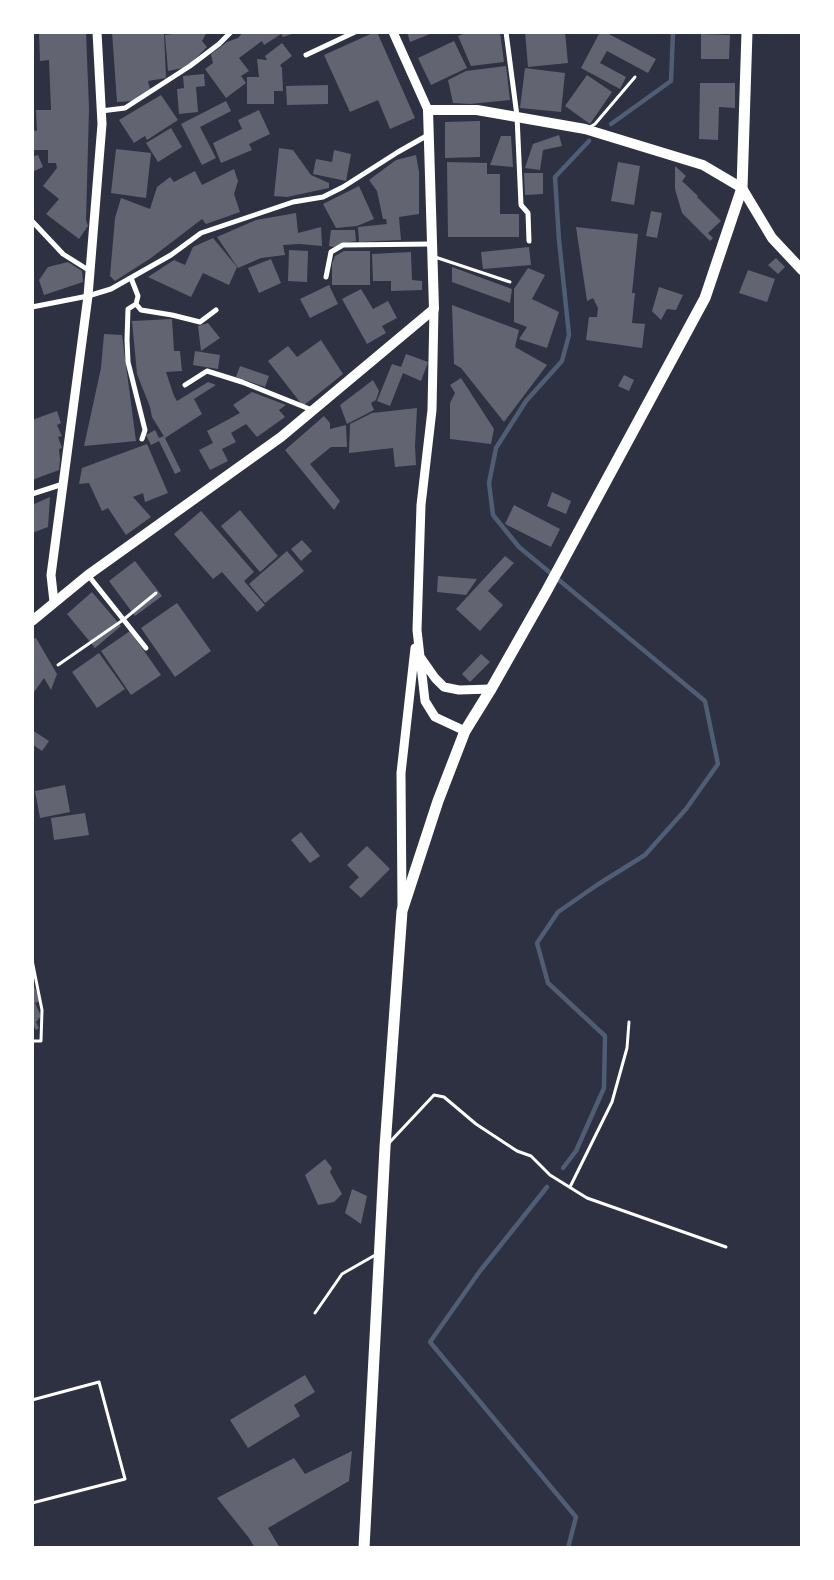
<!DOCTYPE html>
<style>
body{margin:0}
#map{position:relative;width:834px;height:1580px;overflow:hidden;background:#2d3142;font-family:"PT Sans",sans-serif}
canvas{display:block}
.frame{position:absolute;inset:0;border:34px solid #fff;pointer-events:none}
</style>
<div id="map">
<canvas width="834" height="1580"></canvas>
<div class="frame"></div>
</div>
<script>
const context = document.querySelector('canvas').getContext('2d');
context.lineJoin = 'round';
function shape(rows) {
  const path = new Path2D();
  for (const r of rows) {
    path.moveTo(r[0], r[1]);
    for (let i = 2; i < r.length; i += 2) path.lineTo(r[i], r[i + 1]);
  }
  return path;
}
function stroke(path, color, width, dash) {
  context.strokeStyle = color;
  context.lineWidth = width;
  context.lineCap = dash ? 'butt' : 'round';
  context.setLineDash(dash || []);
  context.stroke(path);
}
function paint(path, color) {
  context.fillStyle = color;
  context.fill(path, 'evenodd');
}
stroke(shape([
 [611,124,671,81,673,32],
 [563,1168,576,1151,604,1088,605,1036,548,983,537,943,558,912,597,885,645,855,686,809,718,764,705,701,519,547,493,515,489,483,496,448,526,401,562,361,569,335,559,240,555,177,589,141],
 [547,1187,480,1271,430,1342,576,1517,568,1548]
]), '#4f5d75', 4.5);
paint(shape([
 [39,32,86,32,89,109,86,220,88,226,79,239,46,214,59,199,43,186,57,168,56,163,48,163,48,150,32,150,33,130,37,131,36,110,51,110,49,60,40,61],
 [112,32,164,32,166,78,148,81,150,89,133,101,117,102],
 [188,32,207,32,202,41,207,47,191,63,183,68,168,71,165,35],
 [243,32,295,33,283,37,281,34,264,45,262,41,239,58,249,71,241,76,246,83,226,98,205,69,213,63,211,54,227,42,238,38],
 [375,32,377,32,415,118,390,129,378,100,350,112,324,55],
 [407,32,430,32,430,34,410,42],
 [468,32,500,32,504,62,471,66,458,36],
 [525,32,565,32,568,63,528,67],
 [600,32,605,32,656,59,648,73,607,51,600,63,626,77,620,89,581,68],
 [701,34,730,35,729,59,701,59],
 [454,41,467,68,431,85,418,58],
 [282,43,292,56,280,65,282,68,283,91,274,91,274,104,247,104,247,77,259,77,257,59,267,60,265,56],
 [506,66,510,100,470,104,453,103,448,80,466,71],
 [525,68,565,73,561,112,520,108],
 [204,74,205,86,196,87,198,112,179,114,177,89,184,88,183,76],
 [587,75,612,92,590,124,565,106],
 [700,83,735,83,735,108,719,107,718,140,699,139],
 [328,85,328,104,287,105,286,86],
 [161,95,178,120,147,140,145,136,134,143,119,120],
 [226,101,231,111,200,127,216,158,202,165,181,124],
 [259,110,270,134,249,144,252,150,221,163,213,143,242,129,238,120],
 [480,121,480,157,445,158,445,122],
 [171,128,182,147,158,162,146,143],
 [559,135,562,146,543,150,540,170,525,168,533,144],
 [501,136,511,136,513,167,490,165],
 [279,148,293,150,311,175,329,183,329,188,287,197,274,196],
 [116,149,151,153,146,198,111,193],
 [334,150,351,154,346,181,313,174,316,159,332,162],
 [38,155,43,167,32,172,32,157],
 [416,155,419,172,419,214,399,217,401,240,359,242,358,227,387,224,386,219,383,219,377,191,369,180,396,160],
 [447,162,487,163,487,174,500,174,500,214,519,214,519,237,448,237],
 [618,162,640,166,634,205,611,201],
 [675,166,686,176,682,181,698,196,697,197,721,221,708,233,713,238,710,241,682,213,675,189],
 [234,169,238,181,234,194,240,212,206,224,202,219,151,258,115,281,110,276,115,218,121,198,150,209,157,187,170,177,174,182,195,171,202,185],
 [524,173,543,173,543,194,525,195],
 [359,186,374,219,357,226,336,228,323,204],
 [651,211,662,213,657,238,646,236],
 [296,213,298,233,321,227,322,246,299,244,283,245,285,255,261,258,238,268,217,237,256,220],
 [576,227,638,234,632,293,635,293,632,323,645,324,642,348,586,340,589,317,597,317,598,308,593,298,587,301],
 [331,230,355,230,356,241,343,243,334,247,329,246],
 [213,238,237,267,229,285,203,273,191,297,148,277,174,260,185,265,193,247],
 [529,247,531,265,483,269,481,252],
 [289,250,308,251,307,282,288,281],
 [344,251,370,251,370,285,332,285,332,264,335,256],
 [411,252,412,280,422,281,422,290,391,291,391,281,373,281,372,254],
 [776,258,785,267,778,274,768,265],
 [271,259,281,283,259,293,248,268],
 [68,262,82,271,83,282,44,295,39,280,48,267],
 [452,267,512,289,510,303,452,282],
 [528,268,545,275,532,299,559,312,547,348,519,339,527,327,514,322,514,289],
 [748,270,775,279,767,302,739,293],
 [329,285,338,304,310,318,300,299],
 [659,287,683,295,676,310,667,309,661,320,652,311],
 [361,289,373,309,388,301,397,318,382,326,386,333,367,344,342,299],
 [452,305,519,330,515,347,547,365,504,422,461,368,454,364],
 [172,319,174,351,180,351,182,371,166,372,174,396,177,401,208,382,216,385,194,399,202,414,165,438,152,417,150,407,137,374,132,321],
 [208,323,220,338,201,351,198,326],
 [104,334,122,335,136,441,84,446,101,368],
 [321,340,343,374,303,406,268,361,288,346,297,357],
 [195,351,220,355,218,369,193,365],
 [406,354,428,362,421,381,403,373,390,406,377,401,392,364,401,367],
 [240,366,269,376,265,387,236,377],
 [624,375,634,380,629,391,618,386],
 [461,378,494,429,491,444,450,439,450,403,455,393,450,385],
 [373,380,379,391,376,400,371,403,374,410,347,424,340,405],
 [252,392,286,405,279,410,285,417,257,437,246,424,231,433,236,442,222,449,228,461,210,470,199,450,213,443,207,431,240,413,233,405],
 [417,408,415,446,416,465,395,467,393,448,349,453,350,424,372,413],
 [57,411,61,423,57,425,62,436,58,437,62,448,59,449,60,459,59,470,32,480,32,420],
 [324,416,330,423,330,429,346,425,347,447,331,447,310,464,340,501,334,510,285,450],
 [155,430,159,438,164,436,181,471,175,474,159,441,151,445,146,435],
 [147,444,168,493,145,502,143,493,133,497,151,517,126,535,108,508,102,511,89,483,79,484,82,468],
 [552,492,571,501,566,514,547,506],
 [50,497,48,527,32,533,32,505],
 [514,505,560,529,551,547,505,524],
 [240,510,278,556,260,572,221,526],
 [201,511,254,572,244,581,265,605,257,612,222,572,213,579,174,534],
 [302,540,312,551,301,561,291,549],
 [287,551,304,571,265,603,249,584],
 [505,556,514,563,488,591,503,605,480,631,456,609],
 [135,561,162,596,135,616,109,581],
 [438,576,477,579,466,595,437,592],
 [92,592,121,626,95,648,67,614],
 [177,603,211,651,175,677,141,628],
 [130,631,161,675,131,695,101,651],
 [36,638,57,674,51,690,44,678,32,695,32,639],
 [99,653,125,689,97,708,72,672],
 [481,654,490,662,470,682,462,674],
 [32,730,49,741,42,751,32,744],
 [65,785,70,812,40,818,35,791],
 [85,813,89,835,54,840,51,818],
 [301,832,320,856,310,863,291,840],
 [367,846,390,869,361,898,349,887,359,877,347,865],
 [32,982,41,1001,35,1003,41,1016,36,1022,39,1028,36,1030,32,1023],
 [325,1159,332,1168,330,1172,342,1194,334,1202,318,1205,305,1175],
 [352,1189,367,1196,361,1224,345,1213],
 [305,1375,315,1392,294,1405,300,1416,248,1448,230,1420],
 [352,1451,349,1481,268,1528,280,1548,255,1548,249,1538,217,1498,294,1458,305,1474]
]), '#626471');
stroke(shape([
 [590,127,595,124,635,77],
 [435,257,510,282],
 [58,665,123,620,156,593],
 [32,960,42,1010,41,1041,32,1041],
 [389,1143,434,1095,444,1097,476,1124,517,1151,531,1156,550,1175,587,1198,726,1247],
 [570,1187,612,1102,627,1048,629,1022],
 [315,1313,342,1274,377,1254],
 [32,1400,99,1382,125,1479,32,1503]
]), '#fff', 3);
stroke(shape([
 [506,32,517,116,521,205,528,213,529,241],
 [306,55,355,32],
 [101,111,125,108,190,66,219,44,231,32],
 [32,221,63,254,90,271],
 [326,277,331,252,343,245,432,244],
 [131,278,138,296,136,304,128,309,127,340,128,362,145,430,142,439],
 [136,304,141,310,172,315,200,322,216,310],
 [32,307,88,296,111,289,171,255,201,233,293,202,323,197,343,187,398,152,428,135],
 [185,385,207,371,242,382,312,410],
 [32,494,63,484],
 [88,575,146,648]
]), '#fff', 5);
stroke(shape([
 [393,32,428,110],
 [434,309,432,410,421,505,417,630,425,701,435,717,465,731],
 [54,602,51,575,88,296,102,124,97,32],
 [421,658,435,678,444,687,459,690,491,689],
 [402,907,401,773,415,648]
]), '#fff', 9);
stroke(shape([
 [32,621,88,575,281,437,434,309,428,110,477,110,585,129,703,165,742,188,772,238,802,270]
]), '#fff', 10);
stroke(shape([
 [364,1548,385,1147,402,911,438,801,465,731,491,689,546,592,705,298,742,188,747,32]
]), '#fff', 11);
</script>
